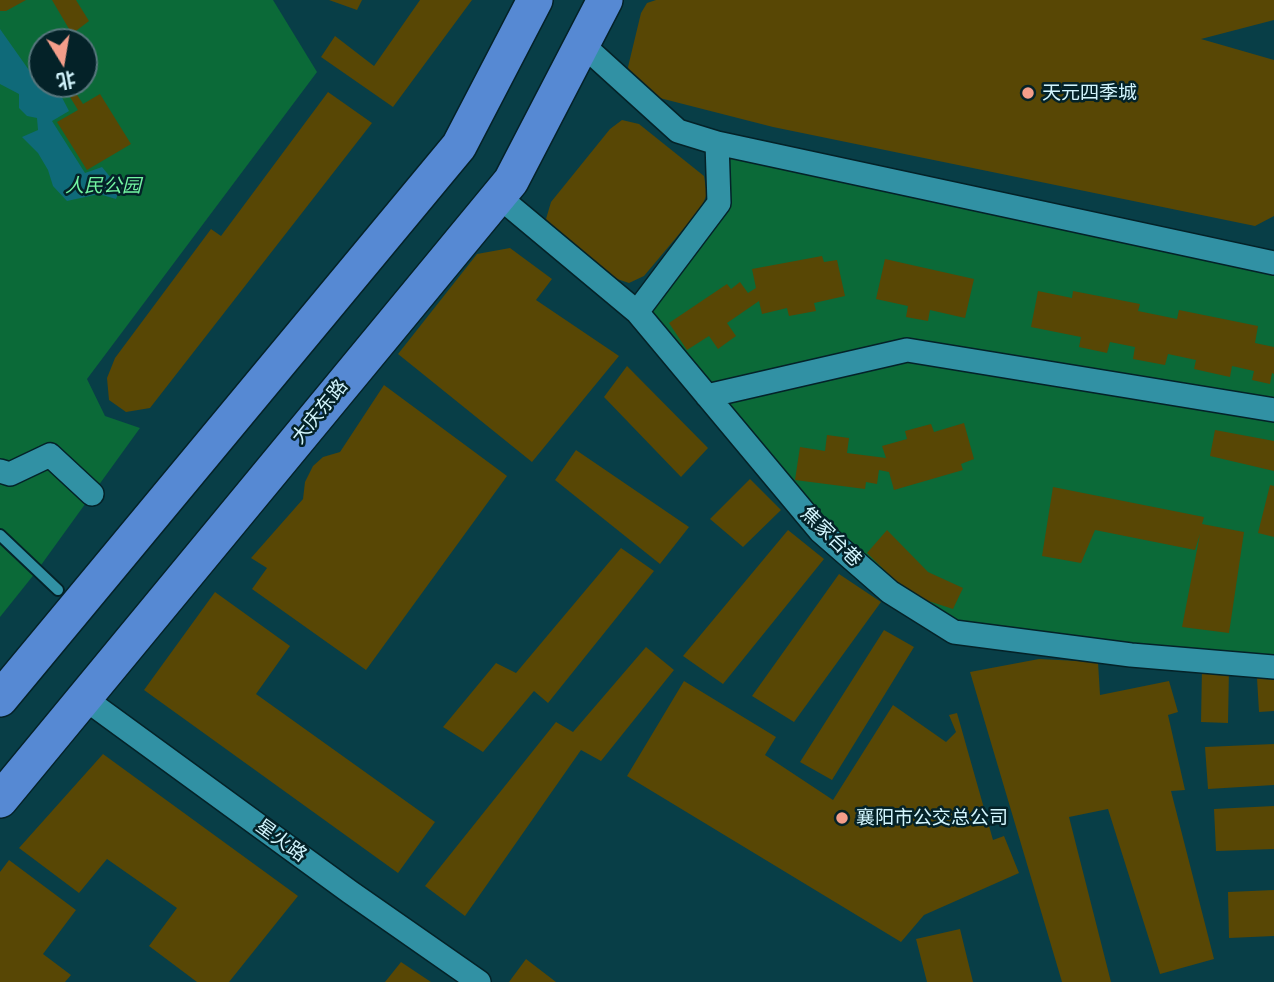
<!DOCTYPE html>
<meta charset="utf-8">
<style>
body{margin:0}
#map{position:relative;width:1274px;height:982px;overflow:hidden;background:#083e47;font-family:Literata,"Noto Sans SC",serif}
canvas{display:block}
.north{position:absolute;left:28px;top:28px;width:70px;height:70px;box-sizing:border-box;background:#042228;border:2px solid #57767d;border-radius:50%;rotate:169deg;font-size:19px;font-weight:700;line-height:28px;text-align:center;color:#d3f5fd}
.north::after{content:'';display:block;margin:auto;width:24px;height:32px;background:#f49e8a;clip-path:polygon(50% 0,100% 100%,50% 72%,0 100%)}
</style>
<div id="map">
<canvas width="1274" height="982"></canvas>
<div class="north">北</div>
</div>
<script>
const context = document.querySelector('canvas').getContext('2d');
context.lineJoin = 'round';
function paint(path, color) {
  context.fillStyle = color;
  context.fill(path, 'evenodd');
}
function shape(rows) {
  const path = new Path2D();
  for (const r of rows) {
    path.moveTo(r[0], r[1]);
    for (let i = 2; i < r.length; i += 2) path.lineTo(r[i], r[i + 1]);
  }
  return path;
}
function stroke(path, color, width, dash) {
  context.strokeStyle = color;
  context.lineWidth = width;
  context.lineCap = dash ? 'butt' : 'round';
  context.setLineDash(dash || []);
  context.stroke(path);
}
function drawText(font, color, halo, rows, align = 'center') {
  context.font = font + ' Literata,"Noto Sans SC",serif';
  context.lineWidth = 5;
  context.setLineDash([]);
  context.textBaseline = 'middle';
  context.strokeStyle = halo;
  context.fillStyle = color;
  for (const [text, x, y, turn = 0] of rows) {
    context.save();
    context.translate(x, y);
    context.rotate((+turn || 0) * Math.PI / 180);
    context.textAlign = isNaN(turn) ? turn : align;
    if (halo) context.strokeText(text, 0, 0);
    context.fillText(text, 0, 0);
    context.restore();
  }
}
paint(shape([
 [0,0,273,0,317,72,87,379,105,416,140,428,36,572,0,617],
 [42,42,84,42,84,84,42,84],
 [717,143,1274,262,1274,667,954,632,820,531,637,312,719,203]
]), '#0b6a38');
paint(shape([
 [0,29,31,73,42,67,42,84,55,84,69,111,52,121,85,173,102,167,120,189,116,199,99,194,67,201,53,186,48,170,38,153,22,137,38,130,37,118,27,116,19,108,19,94,0,84]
]), '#0f6a79');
paint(shape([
 [0,0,26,0,6,11,0,11],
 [52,0,76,0,89,21,72,34],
 [329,0,362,0,357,10],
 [420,0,472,0,393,107,321,57,335,36,374,66],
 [656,0,1274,0,1274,20,1201,39,1274,60,1274,216,1255,226,773,127,644,94,630,77,628,67,641,13,647,3],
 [62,84,70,84,83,104,100,94,131,144,87,170,57,122,78,110],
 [328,92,372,123,150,408,126,412,109,400,107,378,115,358,211,229,221,236],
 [622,120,639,124,704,176,707,194,701,208,644,276,629,283,611,277,558,234,546,219,551,202,610,129],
 [510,248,552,279,536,300,619,356,532,462,398,354,477,254],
 [822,256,824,262,837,260,845,296,814,303,816,311,789,316,787,308,762,314,759,301,727,323,736,336,718,349,709,336,687,350,669,323,727,284,731,289,740,282,748,293,756,288,752,269],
 [885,259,974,279,965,318,930,310,928,321,906,317,908,306,876,299],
 [1038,291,1072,298,1073,291,1140,304,1138,311,1177,319,1179,310,1258,326,1255,343,1274,347,1274,374,1272,373,1270,384,1252,380,1254,371,1232,366,1230,377,1194,369,1196,360,1168,354,1165,365,1133,359,1135,347,1110,342,1107,353,1079,347,1081,337,1031,327],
 [627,366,708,448,681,477,604,397],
 [384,385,507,476,366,670,252,589,267,568,251,558,303,499,305,482,313,466,323,457,340,452],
 [964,423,974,459,961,464,963,470,894,490,889,472,879,470,877,484,866,482,865,489,795,480,800,447,825,451,827,435,849,438,847,453,886,458,882,446,907,439,905,431,931,424,934,432],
 [1215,430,1274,441,1274,471,1210,456],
 [576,450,689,527,660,564,555,480],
 [750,479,781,510,743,547,710,519],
 [1270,485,1274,486,1274,537,1258,533],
 [1053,487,1204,517,1202,524,1244,532,1229,633,1182,627,1200,534,1195,550,1095,530,1081,563,1042,556],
 [788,530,824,559,723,684,683,656],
 [887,530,928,572,963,588,953,609,910,595,867,553],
 [621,548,654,571,548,703,534,691,483,752,443,727,496,663,516,673],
 [839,574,881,602,794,722,752,696],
 [215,592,290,646,256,694,435,822,398,873,144,690],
 [884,630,914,647,832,780,800,762],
 [646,647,674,670,601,761,581,750,465,916,425,886,556,722,573,732],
 [1039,659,1098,662,1100,695,1169,681,1178,712,1168,715,1185,790,1171,791,1214,959,1160,974,1108,809,1069,817,1111,982,1062,982,970,672],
 [1202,667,1229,668,1228,723,1201,722],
 [1274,677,1274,711,1259,712,1257,678],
 [684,681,776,737,765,755,833,800,893,705,946,742,956,732,949,715,957,713,993,840,1004,836,1019,873,924,915,901,942,627,776],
 [1274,744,1274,785,1208,789,1205,747],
 [103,754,298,896,229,982,197,982,149,946,177,908,107,859,79,893,19,848],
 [1274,806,1274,849,1216,851,1214,809],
 [9,860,76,910,43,954,71,975,65,982,0,982,0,872],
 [1274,890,1274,936,1229,938,1228,892],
 [960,929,973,982,927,982,916,939],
 [526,959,556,982,509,982],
 [401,962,431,982,385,982]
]), '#584705');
const lane = shape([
 [0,535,58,590]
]);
const street = shape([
 [582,44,678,131,717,143,1274,263],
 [498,196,637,312,820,531,890,592,954,632,1131,655,1274,667],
 [637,312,719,203,717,143],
 [707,396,907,350,1274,410],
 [0,471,10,474,50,455,92,494],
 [84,698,350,892,479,982]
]);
const primary = shape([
 [0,699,459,146,535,0],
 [0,800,511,181,605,0]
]);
stroke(lane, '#042228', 14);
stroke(street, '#042228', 26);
stroke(primary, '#042228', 38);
stroke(lane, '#3191a4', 10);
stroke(street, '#3191a4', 23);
stroke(primary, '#5689d3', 35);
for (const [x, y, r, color] of [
 [1028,93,7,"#f49e8a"],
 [842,818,7,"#f49e8a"]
]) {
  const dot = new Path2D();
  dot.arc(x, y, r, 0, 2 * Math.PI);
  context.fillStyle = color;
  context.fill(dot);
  stroke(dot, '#042228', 2.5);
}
drawText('19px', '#d3f5fd', '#042228', [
 ["天元四季城",1042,93],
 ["襄阳市公交总公司",856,818]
], 'left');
drawText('italic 19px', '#73f5a2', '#042228', [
 ["人民公园",103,186]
]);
drawText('19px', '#d3f5fd', '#042228', [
 ["大庆东路",320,412,-51],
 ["焦家台巷",831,537,44],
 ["星火路",281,841,36]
]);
</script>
